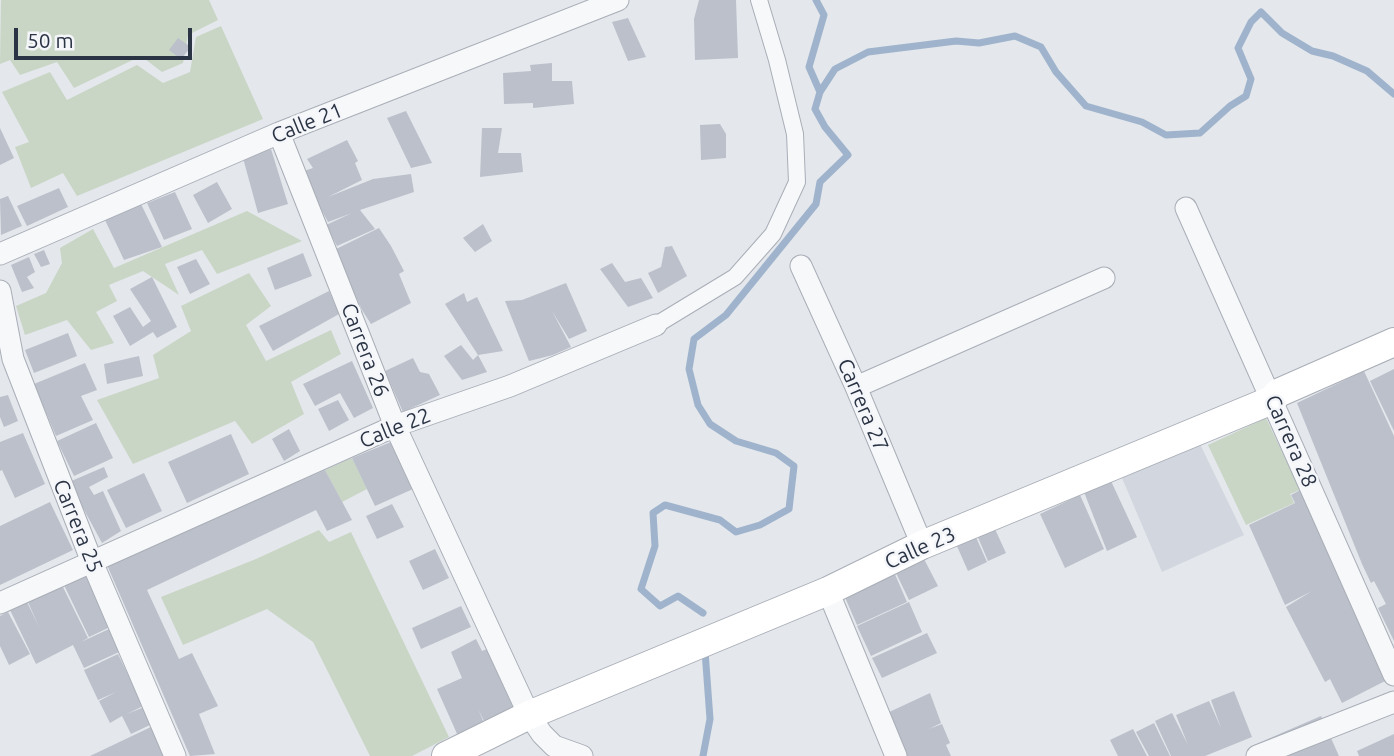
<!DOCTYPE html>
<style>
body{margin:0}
#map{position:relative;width:1394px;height:756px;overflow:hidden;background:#e4e7ec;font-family:Ubuntu,sans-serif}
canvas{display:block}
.scale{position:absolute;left:14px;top:28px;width:178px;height:32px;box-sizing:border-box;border:4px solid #2b3445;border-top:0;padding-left:9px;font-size:21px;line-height:24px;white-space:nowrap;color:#2b3445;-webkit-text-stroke:5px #f4f6f9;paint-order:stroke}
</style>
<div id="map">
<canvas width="1394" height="756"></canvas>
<div class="scale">50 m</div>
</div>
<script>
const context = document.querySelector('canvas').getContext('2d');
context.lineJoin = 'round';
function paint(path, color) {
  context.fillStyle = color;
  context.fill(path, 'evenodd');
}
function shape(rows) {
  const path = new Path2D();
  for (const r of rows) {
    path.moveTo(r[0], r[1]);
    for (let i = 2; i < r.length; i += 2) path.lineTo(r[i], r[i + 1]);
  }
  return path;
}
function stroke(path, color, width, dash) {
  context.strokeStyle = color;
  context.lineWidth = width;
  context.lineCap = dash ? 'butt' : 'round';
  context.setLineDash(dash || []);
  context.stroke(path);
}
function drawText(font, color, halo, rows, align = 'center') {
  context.font = font + ' Ubuntu,sans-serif';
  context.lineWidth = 5;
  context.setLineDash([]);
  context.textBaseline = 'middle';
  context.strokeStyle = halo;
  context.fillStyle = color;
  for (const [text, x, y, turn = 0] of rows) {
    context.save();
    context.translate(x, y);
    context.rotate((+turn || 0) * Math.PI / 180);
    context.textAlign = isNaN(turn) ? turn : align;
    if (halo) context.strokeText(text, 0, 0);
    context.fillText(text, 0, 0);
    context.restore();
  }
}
paint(shape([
 [1200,444,1244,535,1162,572,1122,478]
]), '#d2d6de');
paint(shape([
 [1,0,209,0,218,20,188,35,183,63,162,72,141,56,74,88,57,62,20,75,10,60,0,64],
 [221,26,263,119,77,196,63,173,31,188,15,147,29,142,2,92,50,72,67,100,137,65,163,83,190,72,196,37],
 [247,211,302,241,217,274,202,250,165,264,179,295,143,271,109,285,117,301,96,312,114,343,91,350,67,320,25,335,16,306,46,293,62,263,60,248,93,229,114,268],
 [249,273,271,306,246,325,266,361,331,330,341,354,291,382,304,414,252,444,235,421,133,464,97,400,159,378,153,355,191,331,181,306],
 [1266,418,1300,490,1290,494,1294,503,1246,525,1208,445],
 [352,458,367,489,342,502,325,470],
 [319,530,329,542,351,532,449,737,412,756,370,756,313,642,267,609,183,645,161,597,256,559]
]), '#c9d6c5');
stroke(shape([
 [816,0,824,15,809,67,820,92],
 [703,613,678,596,660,606,641,589,655,546,653,513,665,505,720,520,736,532,760,525,789,509,794,466,776,453,736,441,710,424,698,405,689,369,694,339,726,315,816,204,820,182,848,155,825,127,815,109,820,92,835,69,868,52,956,41,979,43,1015,36,1041,47,1056,72,1086,106,1142,122,1166,135,1200,133,1230,106,1246,96,1251,79,1238,48,1251,22,1261,12,1282,33,1312,51,1333,56,1367,71,1394,94],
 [703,756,710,719,705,651]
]), '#9fb4cc', 7);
paint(shape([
 [699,0,736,0,738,58,695,60,694,19],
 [628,18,646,57,628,61,612,22],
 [178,38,191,47,181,59,169,50],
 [552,63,552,81,572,81,574,104,533,108,533,103,504,104,503,73,531,71,530,65],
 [406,111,432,163,411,168,387,118],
 [720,124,726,134,726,158,701,160,700,125],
 [0,128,14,158,0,165],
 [482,128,502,128,498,153,521,153,523,172,480,177],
 [347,140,358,161,355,163,362,180,328,197,373,179,411,174,414,192,360,210,375,229,337,246,326,225,352,213,328,222,301,172,313,168,307,159],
 [271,149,288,204,258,213,243,158],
 [217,182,232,209,208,223,193,195],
 [59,188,68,207,27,226,17,206],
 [175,192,192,229,164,240,147,203],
 [8,196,22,226,1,235,0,199],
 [140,202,162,247,124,260,104,218],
 [483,224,492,241,475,252,463,238],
 [379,228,391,246,404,271,399,274,411,303,371,324,362,310,334,250],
 [672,246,687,276,658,293,648,273,661,267,665,247],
 [44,250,50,264,41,267,34,254],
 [303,253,312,276,275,290,267,268],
 [29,257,35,272,27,277,34,288,22,292,11,265],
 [196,259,210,284,190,294,177,267],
 [612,263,625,282,641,278,653,298,628,307,600,269],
 [152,277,177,327,157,338,153,332,130,346,113,316,130,307,143,327,151,321,130,289],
 [566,283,587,331,569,339,552,311,571,347,553,355,529,361,505,301,522,300],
 [329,291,339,314,273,351,259,326],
 [464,293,467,302,477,297,503,351,478,355,445,304],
 [68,333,77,356,34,373,25,350],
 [461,345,473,360,478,355,487,372,462,380,444,356],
 [139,356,143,376,107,384,104,364],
 [413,358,420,372,429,374,440,395,403,412,385,371],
 [352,361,373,408,354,418,340,393,315,406,303,384],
 [85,363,97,390,81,396,93,420,56,436,34,384],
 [1394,369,1394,431,1370,381],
 [1364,371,1394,436,1394,641,1378,608,1386,604,1374,581,1371,583,1362,564,1297,403],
 [8,395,18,421,4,427,0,417,0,397],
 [338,400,349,420,329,431,318,409],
 [96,423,113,458,74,476,57,441],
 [289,429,300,451,284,461,272,439],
 [23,433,45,484,15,498,2,470,0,471,0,442],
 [231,434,249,474,187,503,168,462],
 [391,442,413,489,375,506,352,458],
 [104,467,108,477,89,487,94,495,103,491,121,531,102,543,69,482],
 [325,470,352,520,327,531,316,510,147,590,179,659,192,653,218,706,199,714,215,754,190,756,107,565],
 [144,473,162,511,126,528,107,490],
 [1111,481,1137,537,1107,551,1084,492],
 [1306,487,1389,679,1342,703,1330,679,1325,682,1286,607,1312,591,1285,605,1249,525,1295,503,1291,495],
 [1080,495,1104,549,1065,568,1040,514],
 [50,502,73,550,0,585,0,526],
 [392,504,404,527,377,539,366,516],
 [994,527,1006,553,988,561,977,535],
 [975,535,987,562,968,571,956,544],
 [435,549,449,578,423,590,409,561],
 [924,559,938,586,909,600,896,573],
 [894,572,907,602,857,625,844,595],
 [85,574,110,627,89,637,64,585],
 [62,585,88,638,81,642,109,629,119,652,84,668,73,645,36,664,10,610,27,602,39,627,28,602],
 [909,602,922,632,871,656,857,626],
 [461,606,471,627,421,649,412,628],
 [8,612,30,654,9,665,0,646,0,616],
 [927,633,937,653,882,678,872,658],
 [476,639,482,651,487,649,517,710,486,725,478,709,484,723,458,736,437,689,462,678,451,652],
 [118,654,143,706,127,714,144,707,152,724,131,734,122,716,110,723,99,701,116,692,98,700,84,670],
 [1234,691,1252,737,1205,756,1171,756,1155,721,1172,713,1188,745,1176,715,1209,701,1221,728,1211,700],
 [930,693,941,723,929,729,942,724,950,743,946,745,951,756,904,756,885,714],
 [1321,716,1339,756,1259,756,1254,745],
 [1154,723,1170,756,1149,756,1136,732],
 [153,726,166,756,90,756],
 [1133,729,1147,756,1118,756,1110,740],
 [1394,734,1394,756,1359,756,1357,751]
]), '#bbc0ca');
const pedestrian = shape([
 [656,325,735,277,773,234,797,182,795,134,777,60,759,0]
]);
const minor = shape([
 [279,133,395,426,529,715,542,734,554,746,582,756],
 [1186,208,1394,675],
 [0,254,279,133,618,0],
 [801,266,856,387,922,545],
 [0,291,13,359,92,562,175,756],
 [856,387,1104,278],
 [828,591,896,756],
 [0,603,395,426,510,386,656,325],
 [1257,756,1394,702]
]);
const secondary = shape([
 [446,756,529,715,828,591,922,545,1272,400,1278,393,1394,342]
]);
stroke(pedestrian, '#a9aeb7', 18);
stroke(minor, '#a9aeb7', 23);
stroke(secondary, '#a9aeb7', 30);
stroke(pedestrian, '#f7f8fa', 16);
stroke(minor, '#f7f8fa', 21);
stroke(secondary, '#fff', 28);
drawText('21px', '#2b3445', '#f4f6f9', [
 ["Calle 21",307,123,-22],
 ["Carrera 26",365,350,69],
 ["Carrera 27",863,405,67],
 ["Calle 22",395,428,-22],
 ["Carrera 28",1291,441,66],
 ["Carrera 25",78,526,68],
 ["Calle 23",920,548,-24]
]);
</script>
